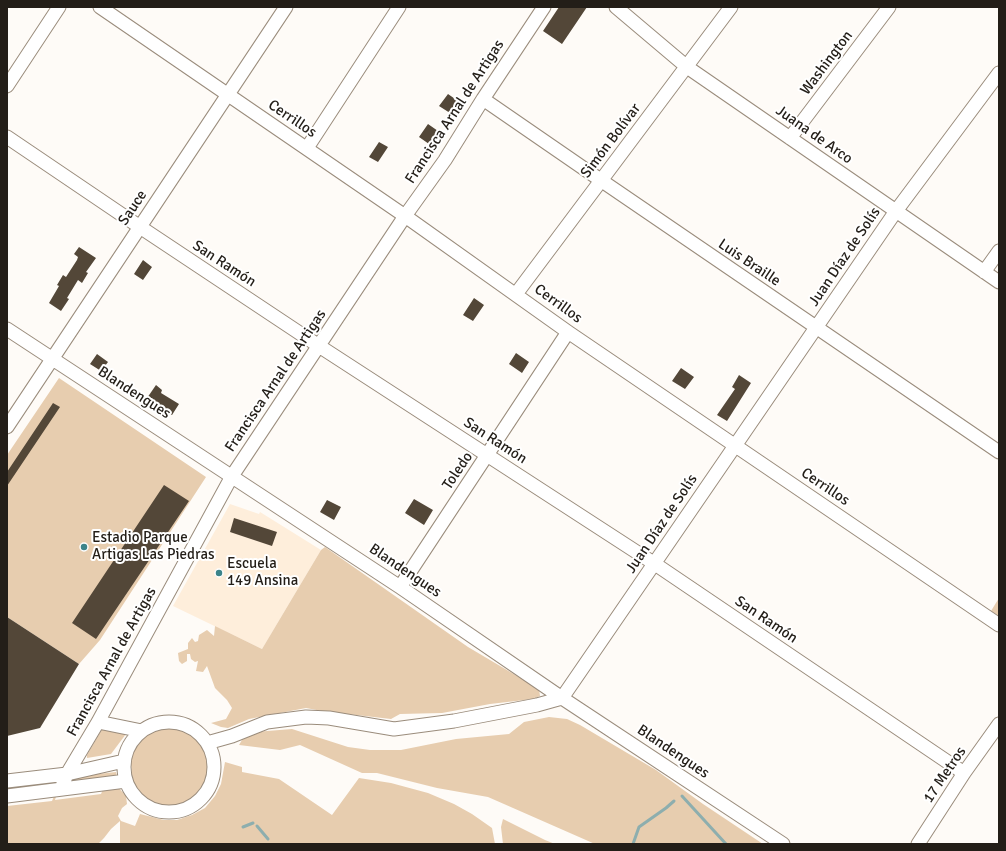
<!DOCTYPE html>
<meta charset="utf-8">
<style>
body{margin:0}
#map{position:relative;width:1006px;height:851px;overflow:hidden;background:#fefbf7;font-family:Signika,sans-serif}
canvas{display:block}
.frame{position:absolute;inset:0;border:8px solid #231e18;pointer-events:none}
</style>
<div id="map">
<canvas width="1006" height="851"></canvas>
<div class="frame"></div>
</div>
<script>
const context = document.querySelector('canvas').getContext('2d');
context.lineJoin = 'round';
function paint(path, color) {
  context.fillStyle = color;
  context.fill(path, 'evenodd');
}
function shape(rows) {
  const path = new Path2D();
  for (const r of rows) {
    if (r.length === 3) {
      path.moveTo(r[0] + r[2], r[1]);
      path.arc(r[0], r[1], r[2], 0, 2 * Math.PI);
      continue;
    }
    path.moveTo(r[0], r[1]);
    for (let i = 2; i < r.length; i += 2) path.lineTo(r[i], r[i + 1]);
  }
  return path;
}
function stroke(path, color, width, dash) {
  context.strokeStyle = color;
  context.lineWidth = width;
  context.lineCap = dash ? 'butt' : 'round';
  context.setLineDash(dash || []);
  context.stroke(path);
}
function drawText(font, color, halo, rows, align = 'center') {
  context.font = font + ' Signika,sans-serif';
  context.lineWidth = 4;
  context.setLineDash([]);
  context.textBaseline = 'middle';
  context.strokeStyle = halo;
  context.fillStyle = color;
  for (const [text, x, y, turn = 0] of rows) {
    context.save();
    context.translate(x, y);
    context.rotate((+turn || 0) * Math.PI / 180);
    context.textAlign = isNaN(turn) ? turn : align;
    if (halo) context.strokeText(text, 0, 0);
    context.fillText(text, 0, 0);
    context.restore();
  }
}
paint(shape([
 [230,504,259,514,260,512,321,550,262,649,173,606]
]), '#feeedb');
paint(shape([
 [59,378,206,477,100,640,79,664,7,617,7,455],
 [325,547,468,647,539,689,540,696,533,699,490,704,442,713,400,714,391,719,322,711,306,708,249,719,228,728,221,727,211,723,226,719,232,708,227,700,215,688,207,666,203,672,196,671,198,661,195,662,191,659,190,654,187,654,187,661,182,664,179,661,178,653,188,649,188,643,192,638,195,642,198,641,199,635,207,630,214,636,215,626,262,649,321,550],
 [999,598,999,616,991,611],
 [549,717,567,719,580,725,656,770,703,804,763,844,595,844,488,797,437,788,377,773,362,773,300,745,280,750,239,745,242,740,255,732,292,729,348,747,370,750,401,750,456,739,509,734,524,722],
 [102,729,126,734,111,754,87,758,87,755],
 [166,729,177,729,187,732,201,743,207,752,209,769,209,777,201,792,187,801,177,805,166,806,156,805,147,802,134,793,130,754,138,740,149,732],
 [225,762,242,767,242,772,279,779,332,815,359,778,391,783,428,793,454,804,472,814,492,828,495,844,120,844,120,821,111,829,104,838,98,844,7,844,7,806,52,801,55,794,57,793,55,800,101,794,104,787,118,787,126,796,127,804,122,808,118,816,121,821,135,826,140,814,164,820,177,820,192,815,205,808,215,796,221,784],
 [116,772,117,776,70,782,71,777],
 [54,778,50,786,7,792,7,784],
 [503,819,545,840,555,844,503,844,501,827]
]), '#e7cdaf');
stroke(shape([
 [682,796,726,844],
 [257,826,268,839],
 [243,827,253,823],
 [633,844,639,827,666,808,674,801]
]), '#8daeae', 3);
paint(shape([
 [559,7,587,7,562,44,543,31],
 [448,94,458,101,450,113,439,106],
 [428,124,438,131,429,144,419,137],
 [379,142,388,147,378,162,369,157],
 [79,247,96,258,86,272,88,273,82,283,78,280,67,298,69,299,61,311,49,303,59,286,57,285,63,275,66,277,77,260,78,257,74,254],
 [143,260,152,267,143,280,134,274],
 [474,298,484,305,473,321,463,315],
 [516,353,529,362,522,373,509,364],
 [97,354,108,362,101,371,90,364],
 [681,368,694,377,685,389,672,381],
 [739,375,751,383,727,421,717,415,735,389,732,387],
 [156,385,162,390,161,393,179,404,172,415,154,403,152,406,145,401],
 [53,403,60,407,7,486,7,472],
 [164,485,189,501,96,639,72,623],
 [414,499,433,510,424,525,405,513],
 [327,500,341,507,334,520,320,512],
 [234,518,277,532,272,546,230,532],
 [7,617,79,664,40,728,7,736]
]), '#534738');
const minor = shape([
 [100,7,405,216,568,332,999,625],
 [616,7,687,67,999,282],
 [7,86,59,7],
 [483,99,602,181,999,452],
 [7,137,140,227,319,346,655,564,964,773],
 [790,138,889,7],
 [307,148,399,7],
 [984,272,999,251],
 [516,294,731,7],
 [7,329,400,587,562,698,783,844],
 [7,427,286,7],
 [400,587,568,332],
 [98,722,142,731],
 [169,767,45],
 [207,743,232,736,267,722,306,717,329,718,394,729,454,721,537,705,562,698,896,211,999,73],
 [7,781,67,774,124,761],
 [61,789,67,774,98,722,232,476,405,216,445,160,483,99,544,7],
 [7,796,126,781],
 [918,844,964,773,999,724]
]);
stroke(minor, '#9a8c7c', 15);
stroke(minor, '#fff', 13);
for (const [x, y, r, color] of [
 [84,547,4,"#3c848a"],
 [219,573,4,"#3c848a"]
]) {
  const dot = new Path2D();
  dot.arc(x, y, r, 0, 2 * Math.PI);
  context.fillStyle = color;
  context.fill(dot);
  stroke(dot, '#fff', 1.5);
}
drawText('15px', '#231e18', '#fff', [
 ["Washington",827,63,-53],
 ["Francisca Arnal de Artigas",455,112,-57],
 ["Cerrillos",292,119,34],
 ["Juana de Arco",814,135,35],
 ["Simón Bolívar",611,141,-53],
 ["Sauce",133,208,-56],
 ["Juan Díaz de Solís",845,257,-56],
 ["Luis Braille",749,263,34],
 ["San Ramón",224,264,33],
 ["Cerrillos",558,304,36],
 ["Francisca Arnal de Artigas",276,381,-56],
 ["Blandengues",134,393,33],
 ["San Ramón",495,441,33],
 ["Toledo",458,471,-56],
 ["Cerrillos",825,487,34],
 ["Juan Díaz de Solís",662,524,-56],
 ["Blandengues",405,571,34],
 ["San Ramón",766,620,34],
 ["Francisca Arnal de Artigas",112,662,-61],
 ["Blandengues",673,752,34],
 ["17 Metros",945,775,-56]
]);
drawText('15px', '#231e18', '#fff', [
 ["Estadio Parque",92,538],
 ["Artigas Las Piedras",92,555],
 ["Escuela",227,564],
 ["149 Ansina",227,581]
], 'left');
</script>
